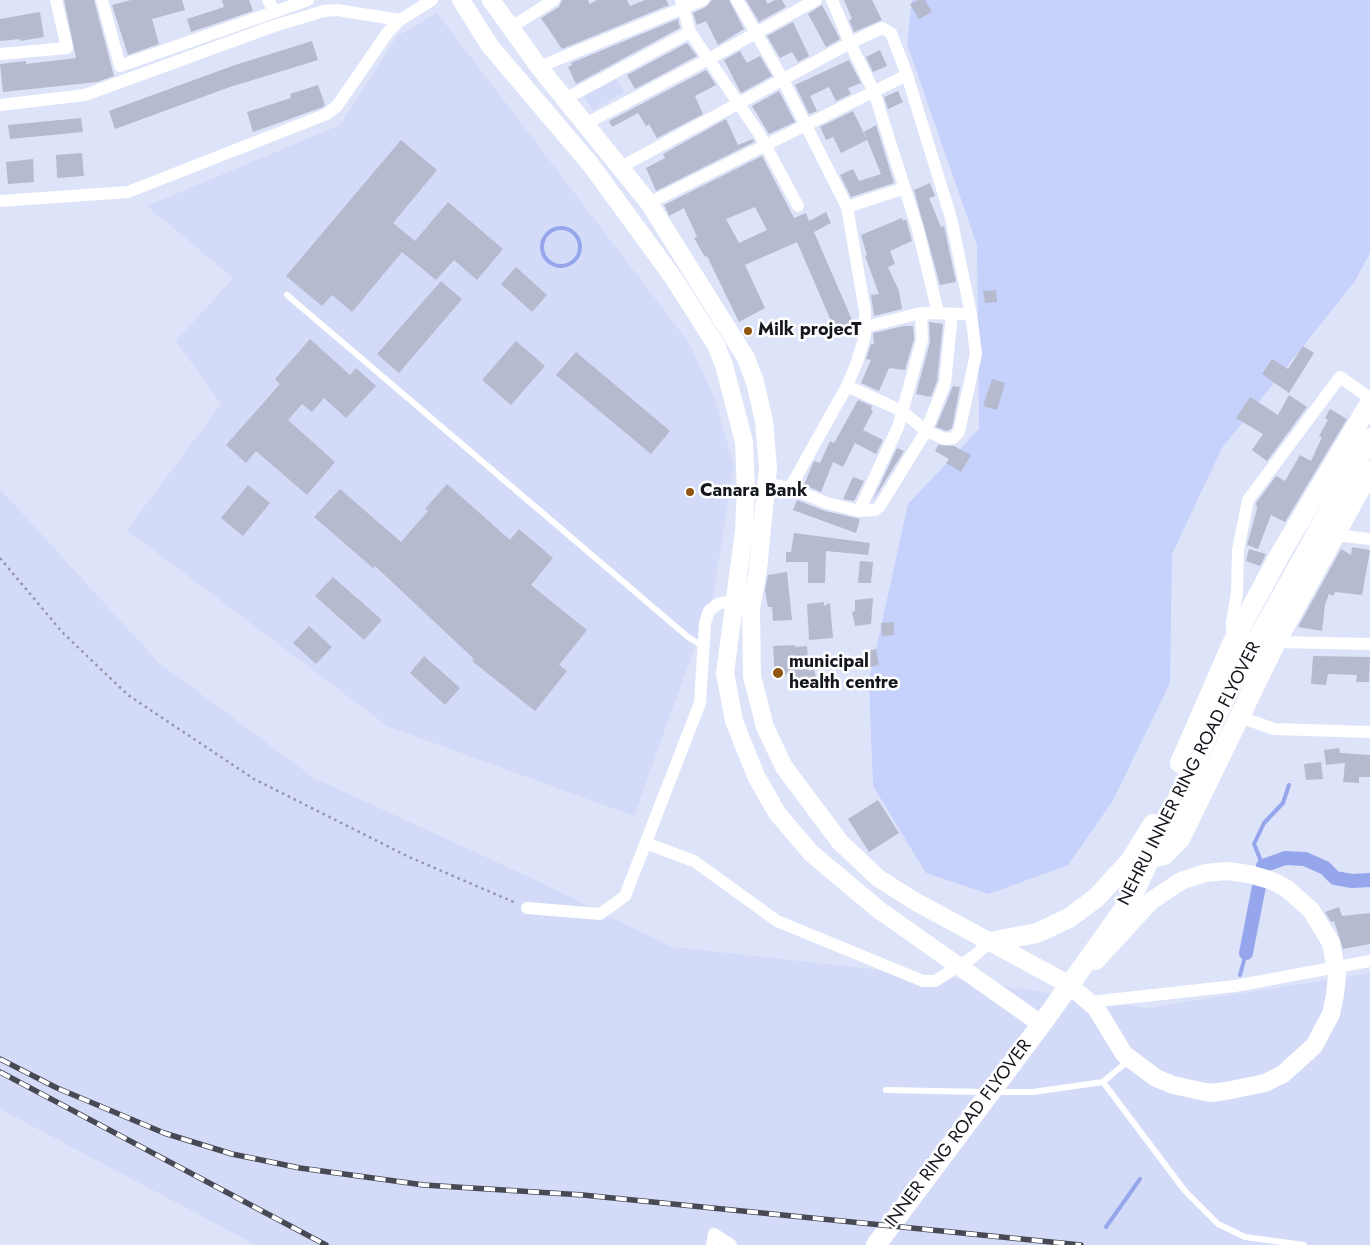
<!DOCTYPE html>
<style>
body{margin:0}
canvas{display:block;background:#dde3f8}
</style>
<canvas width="1370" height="1245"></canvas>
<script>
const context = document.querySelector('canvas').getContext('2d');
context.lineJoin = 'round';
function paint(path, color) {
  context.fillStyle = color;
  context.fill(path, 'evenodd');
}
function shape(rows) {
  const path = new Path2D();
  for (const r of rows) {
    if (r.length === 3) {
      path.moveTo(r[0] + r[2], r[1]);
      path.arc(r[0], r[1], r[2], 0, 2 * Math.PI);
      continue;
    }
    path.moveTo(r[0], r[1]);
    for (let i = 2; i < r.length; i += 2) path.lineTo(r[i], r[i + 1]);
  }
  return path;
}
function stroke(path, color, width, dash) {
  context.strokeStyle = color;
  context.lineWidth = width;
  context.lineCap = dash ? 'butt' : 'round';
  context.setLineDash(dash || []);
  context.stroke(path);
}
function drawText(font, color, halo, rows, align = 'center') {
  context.font = font + ' Jost,sans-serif';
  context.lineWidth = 5;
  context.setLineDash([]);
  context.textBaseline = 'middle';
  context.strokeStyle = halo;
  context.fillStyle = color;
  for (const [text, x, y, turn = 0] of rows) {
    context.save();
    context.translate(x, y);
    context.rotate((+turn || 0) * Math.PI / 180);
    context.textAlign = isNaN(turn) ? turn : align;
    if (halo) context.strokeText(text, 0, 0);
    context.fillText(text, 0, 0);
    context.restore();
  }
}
paint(shape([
 [437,13,689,343,714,397,734,466,713,596,634,816,387,726,127,530,221,404,176,341,233,278,147,206,340,125,397,36],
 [616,79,624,92,593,111,584,96],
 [0,489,159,663,314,778,527,876,672,947,944,977,1147,1008,1370,973,1370,1245,256,1245,0,1109]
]), '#d4dbf8');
paint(shape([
 [912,0,1370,0,1370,253,1355,281,1222,448,1172,554,1170,683,1112,802,1068,865,989,894,926,873,873,786,869,681,908,504,979,429,977,245,907,44]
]), '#c7d2fc');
stroke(shape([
 [561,247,19],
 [1263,866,1254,844,1264,823,1283,803,1289,785],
 [1240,975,1246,953],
 [1106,1227,1140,1179]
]), '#95a6ed', 4);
stroke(shape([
 [1246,953,1263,866,1285,858,1305,859,1325,868,1335,878,1352,881,1370,880]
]), '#95a6ed', 14);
paint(shape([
 [64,0,94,0,114,76,97,82,3,92,0,64,26,61,26,64,76,58],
 [131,0,182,0,185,10,152,19,159,44,128,55,112,5],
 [222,0,249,0,253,11,191,32,187,19,224,7],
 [562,0,588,0,590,4,597,0,627,0,630,6,645,0,666,0,669,5,562,49,541,18,559,7],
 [712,0,729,0,744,29,718,45,706,21,697,25,693,13,706,7],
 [746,0,766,0,767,4,775,0,782,0,786,7,759,22],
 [844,0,872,0,882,20,854,32,849,20,852,19],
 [918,0,925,0,932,12,919,19,910,4],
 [822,5,840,39,826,47,808,14],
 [40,12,44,37,20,41,20,39,0,41,0,19],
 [678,19,680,28,576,84,568,67,572,65,571,63],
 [793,22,809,56,798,62,792,52,780,58,767,36],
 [312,41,318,60,230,87,115,129,109,111,235,65],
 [687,43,697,56,635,89,627,75],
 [880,50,887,66,873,72,866,57],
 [740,51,747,63,760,56,772,76,741,93,724,60],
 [849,60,861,83,848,88,851,94,836,101,829,87,810,96,817,111,809,114,795,85],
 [706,70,716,85,695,96,703,114,657,138,649,124,646,126,638,113,612,127,609,121],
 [318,85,325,105,323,107,253,132,247,112,291,98,290,94],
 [779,91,795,122,769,134,752,106],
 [898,91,903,102,888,109,884,97],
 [853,111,867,140,841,153,833,137,826,140,820,127],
 [81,118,83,132,10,139,8,125],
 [726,119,738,145,753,139,754,142,656,191,646,168,665,158,663,154],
 [876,125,894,183,851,197,840,175,853,169,859,181,881,174,864,132],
 [401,140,437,170,393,223,415,241,448,202,503,249,477,280,454,260,436,280,402,252,352,312,332,295,322,306,286,276],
 [82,153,84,176,57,178,56,155],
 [762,156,794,218,806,213,809,221,826,212,831,223,814,232,853,322,835,330,797,242,745,265,765,308,739,322,707,256,705,257,694,238,697,237,684,208,669,216,668,213,664,205],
 [755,207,767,230,739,243,726,219],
 [33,159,34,182,8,184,6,162],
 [930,183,935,196,929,198,941,227,944,226,956,282,940,285,914,190],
 [902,218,903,221,906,219,912,241,890,251,895,264,888,267,899,291,902,309,874,316,871,295,879,294,865,256,867,255,861,235],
 [516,267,547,295,532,312,501,284],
 [441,281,462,299,399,373,377,354],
 [996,290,997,302,985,303,983,291],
 [929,322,943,324,937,381,931,397,916,394,930,342],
 [904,326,913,326,914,339,905,370,889,368,879,391,861,383,871,360,866,359,871,344,874,344,873,333],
 [310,339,350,375,356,368,376,386,346,418,324,398,312,412,302,404,288,420,335,462,307,495,256,451,246,463,226,445,280,384,275,379],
 [516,341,545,366,511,405,482,380],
 [1303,346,1314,353,1289,393,1262,374,1272,359,1288,369],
 [576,352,670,431,651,454,556,375],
 [992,379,1005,383,997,410,983,406],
 [953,386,960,387,952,428,947,431,936,427],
 [1289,395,1307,407,1267,461,1252,450,1263,434,1236,418,1250,397,1278,415],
 [858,400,872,406,871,410,873,411,863,430,883,440,876,454,855,443,843,467,833,462,821,492,804,485,814,461,820,463,830,441,834,443],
 [1330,409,1347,419,1285,522,1271,515,1258,549,1247,545,1257,509,1256,503,1276,476,1285,481,1300,455,1311,461,1322,437,1319,436,1328,420,1325,418],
 [938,445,954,446,971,455,961,472,946,463,949,459,935,451],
 [897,448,904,451,872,502],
 [853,477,864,481,854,501,843,499],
 [447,484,510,540,519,529,553,558,531,585,587,630,559,665,567,671,535,711,472,661,474,659,375,566,373,568,314,517,340,489,401,542,428,511,425,509],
 [248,485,270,503,243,536,221,518],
 [797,500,825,511,860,519,856,533,793,510],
 [794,533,870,543,868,555,826,551,825,583,808,583,808,562,786,562,786,552,791,552],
 [1352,547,1370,550,1362,595,1335,592,1333,596,1329,594,1325,605,1322,631,1298,627,1341,549,1351,555],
 [1249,549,1266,554,1260,566,1246,561],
 [860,561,873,562,871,583,858,583],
 [787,572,792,620,773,621,772,607,768,607,765,590,768,575],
 [333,577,382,620,364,640,315,596],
 [873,598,871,624,855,626,852,612,855,611,855,600],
 [824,602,824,606,830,603,833,638,809,640,807,604],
 [894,622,894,635,882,636,881,623],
 [309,626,332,647,316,664,293,643],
 [795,645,795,647,807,646,809,671,814,669,818,685,794,691,790,673,775,679,773,646],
 [876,649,879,665,867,668,864,652],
 [424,656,460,688,445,705,410,673],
 [1313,656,1370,657,1369,682,1356,682,1357,675,1328,674,1326,685,1311,684],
 [1339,748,1340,753,1370,755,1370,777,1359,777,1359,783,1343,782,1345,763,1326,765,1324,750],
 [1321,762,1323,779,1306,780,1304,764],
 [878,800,899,833,869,852,848,819],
 [1339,907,1342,916,1370,913,1370,944,1343,949,1334,921,1331,922,1325,912]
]), '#b5bacf');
stroke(shape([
 [0,558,62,632,128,695,254,779,409,857,516,903]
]), '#9296a6', 2.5, [2.5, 4]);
stroke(shape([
 [287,295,688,637,704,647],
 [1103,1082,1185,1191,1218,1224,1245,1237,1304,1245],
 [886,1090,985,1092],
 [995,1092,1033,1092,1103,1082,1129,1060]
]), '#fff', 6);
stroke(shape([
 [102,0,120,66,308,0],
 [268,0,275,12],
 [681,0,690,32,760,135,798,206],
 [737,0,782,78,847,207,865,311,865,335,857,362,847,386,790,488,766,483],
 [832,0,850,43,874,92,918,230,938,313],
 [510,28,554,0],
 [0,54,67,48,56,0],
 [539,67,703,0],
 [565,99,690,32],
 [0,105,85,95,274,26,324,11,337,10,400,20],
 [585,124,707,60,816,0],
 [621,167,850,43,882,28,891,33,907,75,951,218,971,314,976,354,959,432,953,438,945,439,926,431,902,411,847,386],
 [0,201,128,192,327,114,337,106,388,32,400,20,432,0],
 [649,203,907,75],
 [847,207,905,188],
 [865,327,921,313,971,314],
 [790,488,827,503,859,511,875,510,880,506,926,431,945,383,952,314],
 [859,511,898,427,922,340,921,313],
 [1335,535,1370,539],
 [1232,640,1232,622,1237,593,1238,550,1248,500,1340,377,1370,398],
 [1276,642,1370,644],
 [1240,717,1274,729,1370,732],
 [648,844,694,861,777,921,923,981,935,981,973,957,990,942],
 [527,908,600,914,625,896,700,703,705,623,709,611,718,604,734,600],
 [1090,1002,1235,986,1370,961],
 [712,1245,714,1234,731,1245]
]), '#fff', 12);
stroke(shape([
 [461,0,490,46,591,165,672,276,716,345,724,365,744,442,746,489,744,531,725,673,734,721,756,776,777,813,811,853,879,910,1041,1024],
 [491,0,539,67,649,203,746,358,755,382,764,421,768,468,758,569,751,609,752,676,765,727,784,767,840,842,878,878,916,902,1068,984,1096,1008,1124,1054,1156,1078,1173,1085,1210,1093,1226,1091,1265,1083,1283,1074,1314,1046,1331,1014,1335,995,1337,975,1331,943,1311,910,1286,888,1270,880,1249,874,1227,871,1205,873,1181,881,1151,901,1096,961]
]), '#fff', 18);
stroke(shape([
 [1180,763,1232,644,1279,556,1370,403],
 [1144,860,1164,855,1180,839,1276,642,1370,471],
 [990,942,1037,933,1069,918,1096,898,1130,861,1153,824],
 [876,1245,1046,1018,1131,899,1227,694,1370,438]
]), '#fff', 20);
const rail = shape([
 [0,1059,57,1088,164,1133,232,1154,300,1168,424,1185,583,1195,1081,1245],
 [0,1072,326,1245]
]);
stroke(rail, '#474a54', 5.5);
stroke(rail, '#fff', 4, [11]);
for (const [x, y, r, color] of [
 [748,331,5,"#905612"],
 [690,492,5,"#905612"],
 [778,673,6,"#905612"]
]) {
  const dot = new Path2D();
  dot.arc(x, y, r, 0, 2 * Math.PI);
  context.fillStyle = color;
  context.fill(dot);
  stroke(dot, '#fff', 2);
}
drawText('bold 18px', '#15171e', '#fff', [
 ["Milk projecT",758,331],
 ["Canara Bank",700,492],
 ["municipal",789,663],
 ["health centre",789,684]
], 'left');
drawText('18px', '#15171e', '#fff', [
 ["NEHRU INNER RING ROAD FLYOVER",1190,774,-63],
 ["INNER RING ROAD FLYOVER",959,1134,-53]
]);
</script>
